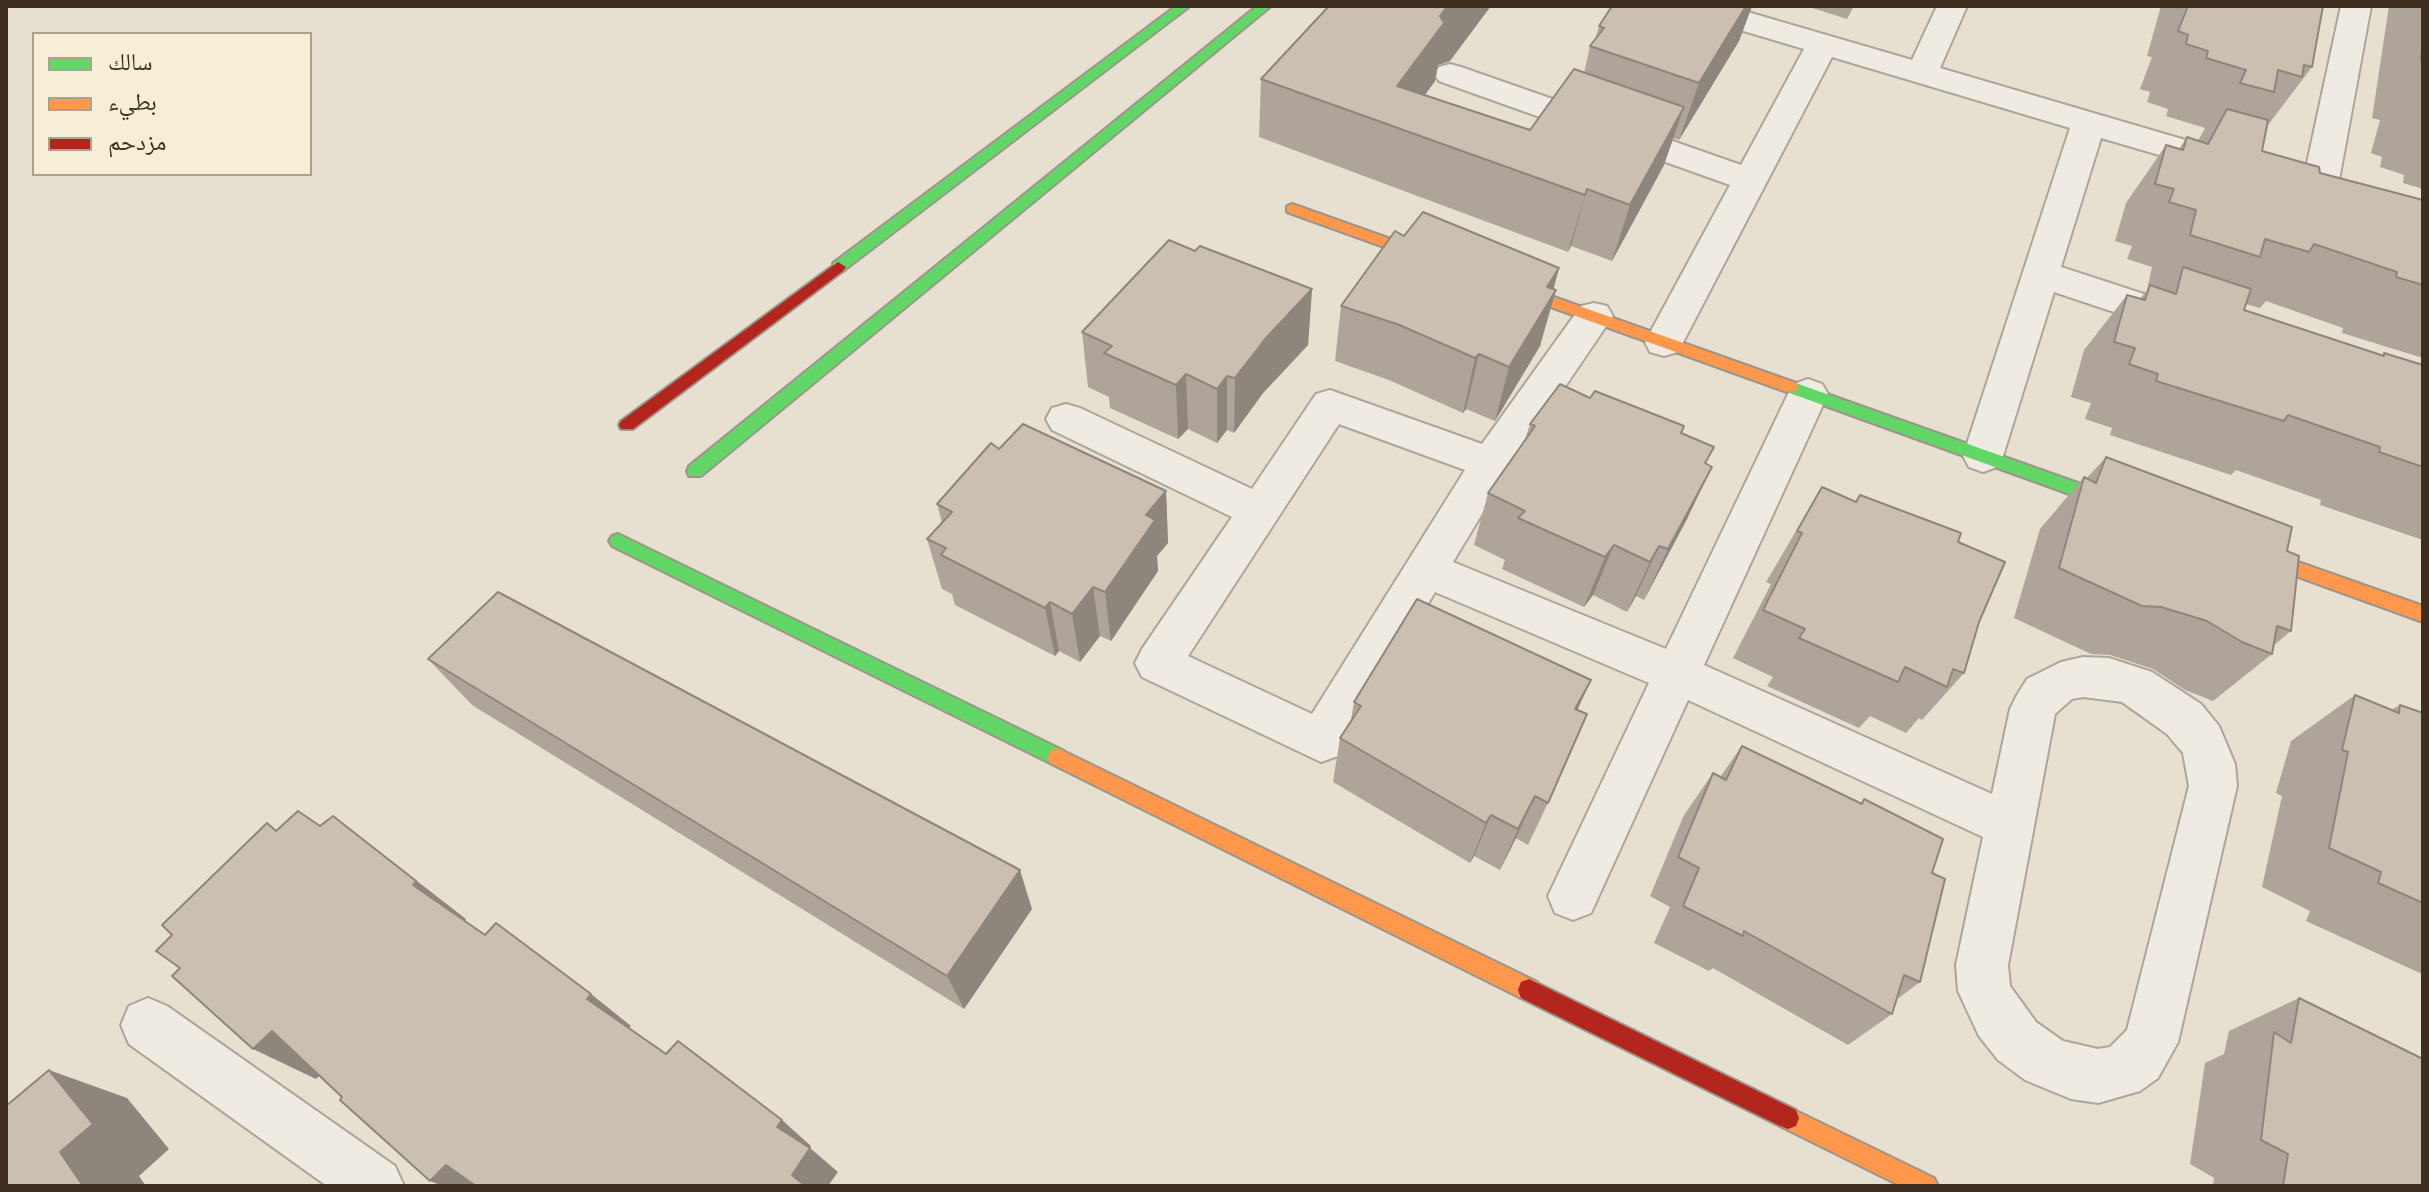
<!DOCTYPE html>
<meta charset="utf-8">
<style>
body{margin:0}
#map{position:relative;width:2429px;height:1192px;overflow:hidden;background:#e7e0d1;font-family:"Times New Roman","Noto Naskh Arabic",serif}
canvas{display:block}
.frame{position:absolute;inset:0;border:8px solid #3d2e20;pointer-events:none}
.legend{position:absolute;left:32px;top:32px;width:280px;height:144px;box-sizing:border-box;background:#f7eed8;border:2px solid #ada18e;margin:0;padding:10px 14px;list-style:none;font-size:24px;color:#3d2e20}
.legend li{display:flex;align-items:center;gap:16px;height:40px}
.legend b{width:40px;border:2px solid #ada18e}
</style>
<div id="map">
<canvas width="2429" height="1192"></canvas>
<div class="frame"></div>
<ul class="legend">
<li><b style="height:10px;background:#63d668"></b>سالك</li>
<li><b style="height:10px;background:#ff974d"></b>بطيء</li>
<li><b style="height:10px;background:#b3261e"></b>مزدحم</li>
</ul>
</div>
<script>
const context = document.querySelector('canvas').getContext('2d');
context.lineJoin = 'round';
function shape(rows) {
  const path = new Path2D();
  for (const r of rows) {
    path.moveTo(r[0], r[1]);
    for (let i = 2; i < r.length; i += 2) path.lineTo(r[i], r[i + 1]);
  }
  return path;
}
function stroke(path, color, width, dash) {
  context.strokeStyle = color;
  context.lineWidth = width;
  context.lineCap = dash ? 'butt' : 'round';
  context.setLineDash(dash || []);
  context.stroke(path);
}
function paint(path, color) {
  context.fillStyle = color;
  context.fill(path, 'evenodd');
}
const street = shape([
 [1679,6,1727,6,1912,60,1937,6,1967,6,1940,68,2233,154,2238,162,2233,170,2221,173,2101,138,2061,267,2193,310,2199,320,2193,330,2180,334,2054,292,2003,456,1997,467,1983,472,1969,467,1963,456,2070,128,1832,57,1678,352,1664,356,1650,352,1645,342,1730,185,1439,81,1434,74,1439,67,1450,64,1461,67,1741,165,1804,49,1683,13,1679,6],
 [2341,6,2371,6,2337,191,2331,199,2319,203,2307,199,2301,191,2341,6],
 [1594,303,1607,306,1613,316,1506,474,1453,562,1666,649,1788,394,1794,384,1808,379,1822,384,1828,394,1704,665,1992,794,2010,709,2017,695,2027,679,2061,662,2083,657,2109,658,2152,672,2201,704,2219,726,2235,764,2237,786,2178,1042,2158,1078,2140,1091,2098,1103,2071,1099,2025,1080,1998,1060,1979,1036,1958,991,1956,965,1983,837,1688,700,1591,913,1573,920,1555,913,1548,896,1649,683,1435,592,1338,756,1321,762,1142,677,1135,663,1142,649,1232,517,1052,430,1046,419,1052,408,1066,404,1080,408,1252,489,1316,394,1330,390,1482,444,1581,306,1594,303],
 [1339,424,1465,470,1312,714,1188,656,1339,424],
 [2083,697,2122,702,2167,734,2183,753,2189,786,2127,1030,2110,1047,2098,1049,2063,1041,2036,1022,2010,986,2008,965,2055,714,2072,699,2083,697],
 [148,998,167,1006,395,1166,404,1186,327,1186,129,1044,121,1025,129,1006,148,998]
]);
const fast = shape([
 [1176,6,1190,6,843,271,833,271,833,263,1176,6],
 [1257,6,1271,6,701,476,689,476,687,471,689,466,1257,6],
 [1790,381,2137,504,2140,509,2131,516,2125,514,1784,391,1782,387,1784,383,1790,381],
 [618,534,1064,751,1067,757,1064,763,1057,766,1050,763,612,546,609,541,612,536,618,534]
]);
const slow = shape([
 [1292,204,1796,383,1798,387,1796,391,1784,391,1287,212,1287,206,1292,204],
 [2241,542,2423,606,2423,622,2235,554,2232,549,2235,544,2241,542],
 [1057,748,1537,982,1540,990,1537,998,1529,1001,1521,998,1050,763,1047,757,1050,751,1057,748],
 [1788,1107,1934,1178,1938,1186,1901,1186,1780,1126,1777,1118,1780,1110,1788,1107]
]);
const jam = shape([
 [838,262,846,267,843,271,633,429,621,429,619,425,621,421,838,262],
 [1529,979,1796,1110,1799,1118,1796,1126,1788,1129,1780,1126,1521,998,1518,990,1521,982,1529,979]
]);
stroke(street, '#ada599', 4);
stroke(fast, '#9c958a', 4);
stroke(slow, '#9c958a', 4);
stroke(jam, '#9c958a', 4);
paint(street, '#efebe3');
paint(fast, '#63d668');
paint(slow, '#ff974d');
paint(jam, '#b3261e');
paint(shape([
 [1612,6,1752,6,1739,41,1679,140,1673,138,1664,165,1612,261,1571,246,1568,252,1259,137,1261,79,1450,61,1438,65,1435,81,1425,95,1530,130,1584,73,1590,46,1595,40,1599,26],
 [1806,6,1854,6,1847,19],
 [2161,6,2323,6,2312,67,2268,125,2262,151,2320,173,2423,200,2423,358,2342,333,2343,328,2266,301,2260,308,2246,304,2244,310,2382,355,2384,353,2423,365,2423,540,2320,505,2321,500,2236,470,2231,475,2110,435,2112,428,2085,419,2091,403,2071,397,2084,350,2127,295,2140,299,2147,290,2152,267,2127,259,2132,246,2115,241,2126,203,2166,145,2179,149,2187,137,2198,141,2205,128,2166,116,2168,109,2147,102,2150,92,2140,89,2152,57,2147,56],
 [2389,6,2423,6,2423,189,2403,183,2404,175,2380,167,2382,157,2371,153,2380,120,2372,118],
 [1404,236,1553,289,1540,346,1495,421,1466,409,1463,413,1389,380,1335,361,1341,306],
 [1195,251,1312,289,1308,345,1263,393,1234,433,1227,430,1217,443,1188,429,1178,439,1110,408,1109,397,1088,387,1082,332],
 [1590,398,1681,433,1706,464,1687,519,1644,600,1636,596,1627,612,1593,595,1584,607,1502,569,1505,560,1474,545,1488,493,1525,440,1530,424],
 [999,449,1166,491,1168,543,1157,556,1158,571,1111,641,1100,636,1080,662,1059,651,1055,656,955,605,952,594,942,589,927,539,942,522,937,504],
 [2106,457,2287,551,2291,631,2273,646,2272,654,2213,701,2185,690,2153,669,2110,655,2091,654,2014,618,2040,529,2084,477,2087,478],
 [1822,487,1856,502,1860,495,1958,542,1979,622,1964,673,1922,720,1919,718,1906,733,1870,716,1859,728,1767,686,1773,677,1733,658,1771,584,1766,582],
 [428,659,1032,909,964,1009,472,705],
 [1591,680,1577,710,1548,803,1528,845,1516,838,1500,870,1474,856,1470,863,1333,782,1340,738,1351,720,1354,702],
 [2355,695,2391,710,2400,705,2423,713,2423,973,2422,974,2306,921,2310,911,2262,887,2282,796,2276,793,2291,741],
 [1742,746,1861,803,1864,799,1932,873,1920,982,1896,1000,1892,1014,1848,1045,1713,968,1709,971,1654,943,1670,907,1650,896,1684,815,1713,773,1720,777],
 [2299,998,2423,1186,2213,1186,2214,1178,2190,1164,2205,1063,2224,1054,2229,1031]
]), '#afa499');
paint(shape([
 [1451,6,1491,6,1450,61,1438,65,1435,81,1400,129,1397,86,1446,8],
 [1746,6,1752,6,1739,41,1679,140,1699,83],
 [1684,107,1664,165,1612,261,1630,205],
 [1587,189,1571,246,1568,252,1585,195],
 [1559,268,1551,299,1556,290,1540,346,1495,421,1509,367,1547,287],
 [1312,289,1308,345,1263,393,1234,433,1235,378,1266,338],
 [1479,354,1466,409,1463,413,1475,358],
 [1186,374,1188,429,1178,439,1176,385],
 [1227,376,1227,430,1217,443,1217,389],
 [1712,467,1687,519,1644,600,1668,549],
 [1166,491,1168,543,1157,556,1158,571,1111,641,1105,592,1146,515],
 [1614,545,1593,595,1584,607,1605,557],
 [1659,546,1636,596,1627,612,1650,562],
 [1093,587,1100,636,1080,662,1072,614],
 [1050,602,1059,651,1055,656,1045,608],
 [1591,680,1570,726,1575,709],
 [1535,796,1516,838,1500,870,1518,829],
 [1491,815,1474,856,1470,863,1486,823],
 [333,816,466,919,463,922,413,885],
 [1020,870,1032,909,964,1009,947,976],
 [591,994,631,1026,627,1031,587,999],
 [272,1031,334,1061,316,1079,253,1049],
 [49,1070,127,1098,169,1149,139,1176,146,1186,83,1186,60,1152],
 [782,1120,811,1146,807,1152,777,1127],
 [810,1148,838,1172,828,1186,802,1186,792,1175],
 [446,1165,494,1186,443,1186,430,1181]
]), '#8e867d');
const building = shape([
 [1329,6,1451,6,1446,8,1440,16,1444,23,1397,86,1530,130,1574,69,1684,107,1630,205,1587,189,1585,195,1261,79,1329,6],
 [1612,6,1746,6,1699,83,1590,46,1604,28,1599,26,1612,6],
 [2188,6,2323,6,2312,67,2304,65,2302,77,2278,70,2274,92,2240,83,2246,70,2206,58,2208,51,2186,44,2188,35,2178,31,2188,6],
 [2423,40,2423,60,2421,60,2423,40],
 [2227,109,2268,120,2262,151,2319,167,2320,173,2423,200,2423,285,2396,277,2397,272,2314,244,2309,252,2265,239,2260,257,2190,235,2196,210,2169,202,2174,189,2155,184,2166,145,2183,150,2187,137,2208,144,2227,109],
 [1423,212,1559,268,1547,287,1556,290,1509,367,1479,354,1475,358,1397,324,1341,306,1395,231,1404,236,1423,212],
 [1169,240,1195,251,1200,246,1312,289,1266,338,1235,378,1227,376,1217,389,1186,374,1176,385,1104,353,1112,346,1082,332,1169,240],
 [2183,267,2251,289,2244,310,2384,356,2384,353,2423,365,2423,467,2379,452,2380,447,2288,415,2284,421,2156,381,2158,374,2129,364,2135,348,2114,342,2127,295,2145,300,2150,285,2176,294,2183,267],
 [1560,384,1590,398,1595,391,1684,426,1681,433,1714,447,1705,463,1712,467,1668,549,1659,546,1650,562,1614,545,1605,557,1518,518,1525,511,1488,493,1535,426,1530,424,1560,384],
 [1023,424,1166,491,1146,515,1155,520,1105,592,1093,587,1072,614,1050,602,1045,608,941,555,946,548,927,539,952,512,937,504,991,443,999,449,1023,424],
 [2106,457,2292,527,2287,551,2299,556,2291,631,2277,626,2272,654,2242,642,2207,621,2161,607,2142,606,2059,568,2084,477,2096,483,2106,457],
 [1822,487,1856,502,1860,495,1961,533,1958,542,2005,562,1979,622,1964,673,1953,669,1947,687,1905,667,1898,682,1799,638,1805,629,1763,610,1802,533,1797,531,1822,487],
 [498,592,1020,870,947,976,428,659,498,592],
 [1417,599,1591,680,1575,709,1587,714,1548,803,1535,796,1518,829,1491,815,1486,823,1340,738,1361,706,1354,702,1417,599],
 [2355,695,2399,713,2400,705,2423,713,2423,903,2378,883,2381,872,2329,848,2348,752,2342,750,2355,695],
 [1742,746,1862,804,1864,799,1943,839,1932,873,1945,879,1920,982,1904,975,1892,1014,1744,931,1743,936,1683,906,1699,868,1678,857,1713,773,1726,780,1742,746],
 [298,811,320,826,333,816,416,881,413,885,485,935,496,923,591,994,587,999,666,1054,678,1041,782,1120,777,1127,810,1148,792,1175,803,1184,802,1186,476,1186,446,1165,430,1181,340,1100,342,1097,272,1031,253,1049,172,976,180,968,156,951,172,935,162,925,267,823,276,831,298,811],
 [2299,998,2423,1059,2423,1186,2283,1186,2288,1154,2261,1140,2274,1032,2291,1043,2299,998],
 [49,1070,93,1124,60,1152,83,1186,6,1186,6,1106,49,1070]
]);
paint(building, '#cbbfb2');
stroke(building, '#8e867d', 2);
</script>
